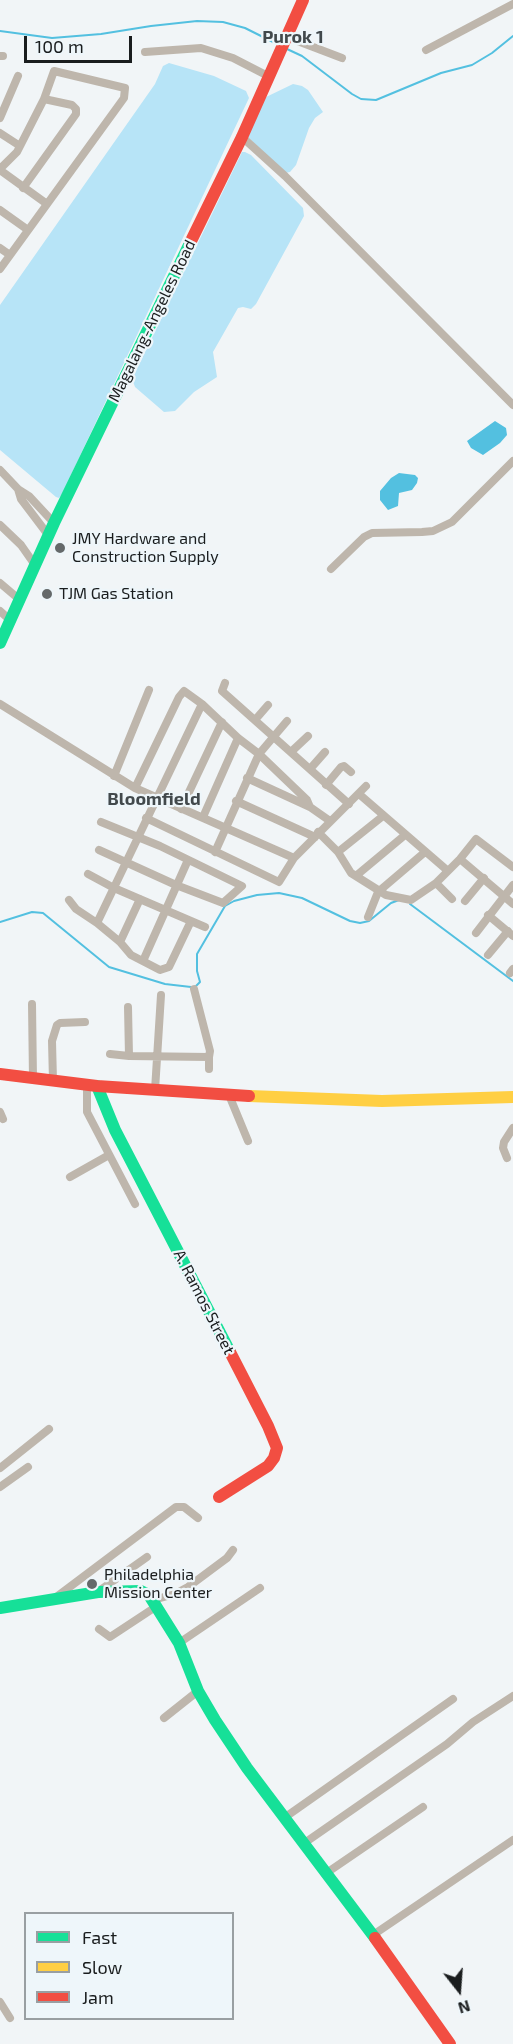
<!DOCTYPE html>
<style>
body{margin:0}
#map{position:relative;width:513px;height:2044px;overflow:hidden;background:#f1f5f7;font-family:"Exo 2",sans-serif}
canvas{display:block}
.legend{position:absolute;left:24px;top:1912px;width:210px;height:108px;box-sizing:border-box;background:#eef6fa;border:2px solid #999fa2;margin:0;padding:8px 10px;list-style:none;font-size:18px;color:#1a1d1e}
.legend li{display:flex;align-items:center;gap:12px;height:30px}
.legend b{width:30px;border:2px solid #999fa2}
.north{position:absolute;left:429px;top:1960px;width:60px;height:60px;-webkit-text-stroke:4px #eef6fa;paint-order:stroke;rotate:163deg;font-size:16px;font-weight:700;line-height:24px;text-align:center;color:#1a1d1e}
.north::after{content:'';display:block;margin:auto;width:21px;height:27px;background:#1a1d1e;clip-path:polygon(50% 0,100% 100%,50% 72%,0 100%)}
.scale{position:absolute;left:24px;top:36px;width:108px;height:27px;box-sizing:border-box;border:3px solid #1a1d1e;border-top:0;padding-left:8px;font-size:18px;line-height:21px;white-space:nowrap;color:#1a1d1e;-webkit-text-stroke:4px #eef6fa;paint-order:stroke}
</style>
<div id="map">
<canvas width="513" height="2044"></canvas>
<ul class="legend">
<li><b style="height:8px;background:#16e098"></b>Fast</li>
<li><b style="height:8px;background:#ffcf43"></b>Slow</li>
<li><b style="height:8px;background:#f24e42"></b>Jam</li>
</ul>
<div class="north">N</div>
<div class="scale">100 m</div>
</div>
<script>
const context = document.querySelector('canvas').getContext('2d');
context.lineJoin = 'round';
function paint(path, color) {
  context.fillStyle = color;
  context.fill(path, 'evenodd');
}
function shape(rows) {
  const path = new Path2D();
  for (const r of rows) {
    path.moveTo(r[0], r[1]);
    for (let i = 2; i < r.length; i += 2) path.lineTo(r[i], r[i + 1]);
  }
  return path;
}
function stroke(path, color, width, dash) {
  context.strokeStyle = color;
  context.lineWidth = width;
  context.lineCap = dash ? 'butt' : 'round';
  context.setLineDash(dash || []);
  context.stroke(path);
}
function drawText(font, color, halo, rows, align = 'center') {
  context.font = font + ' "Exo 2",sans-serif';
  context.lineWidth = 4.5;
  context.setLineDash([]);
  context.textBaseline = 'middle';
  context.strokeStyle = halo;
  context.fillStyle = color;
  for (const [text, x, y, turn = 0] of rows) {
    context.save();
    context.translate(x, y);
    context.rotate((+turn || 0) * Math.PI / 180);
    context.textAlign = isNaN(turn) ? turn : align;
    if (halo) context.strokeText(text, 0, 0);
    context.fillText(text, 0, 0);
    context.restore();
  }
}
paint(shape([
 [169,63,214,76,246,91,249,98,62,494,59,498,56,497,0,450,0,305,155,84,163,66],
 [293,84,302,86,308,90,323,112,315,118,309,128,296,165,290,172,285,173,248,137,264,98],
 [242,152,245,152,251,155,303,208,304,216,256,304,251,309,243,307,238,308,213,352,217,377,194,392,175,411,164,412,135,387,132,379]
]), '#b7e4f7');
paint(shape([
 [495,421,506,428,507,435,500,443,483,455,471,448,467,441],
 [399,473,415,475,418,478,417,483,412,490,399,493,398,506,388,510,380,500,380,491,391,478]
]), '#53c0e0');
stroke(shape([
 [0,31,52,38,101,34,151,26,197,21,223,22,245,28,279,45],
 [287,49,302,56,352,94,361,99,376,100,441,73,472,65,492,53,513,36],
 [410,904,513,981],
 [0,922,32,912,43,913,109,967,165,984,191,987],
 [196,986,200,982,197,971,197,954,225,906,234,901,257,895,279,893,302,898,350,921,360,923,369,921,391,903,399,900]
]), '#53c0e0', 2);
stroke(shape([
 [287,37,342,58],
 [426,50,513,4],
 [145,52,201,48,233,58,268,76],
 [0,56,3,56],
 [0,118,18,76],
 [0,133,20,146],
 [242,137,285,176,513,405],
 [0,169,17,152,44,99,54,71,125,88,124,98,0,269],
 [0,170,47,204],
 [23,188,76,114,76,109,72,105,44,99],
 [0,210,28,230],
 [0,248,10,255],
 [0,470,18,489,29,496,54,523],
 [18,489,21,499,49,536],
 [0,525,21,545,35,565],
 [331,569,364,537,372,533,422,532,433,531,452,522,513,461],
 [0,583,20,600],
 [0,611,11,621],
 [225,683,222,691,349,804],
 [0,704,135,788,294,858],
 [255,720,268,705],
 [292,751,308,736],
 [310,769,325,752],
 [114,776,149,690],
 [247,778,310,807,330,821],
 [326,785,341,767,344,766,351,772],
 [135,788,179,697,184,691,202,704,238,738,259,754,307,800,310,807],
 [359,794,448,871],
 [236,801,315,837],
 [181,809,222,722],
 [203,817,238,738],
 [146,818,279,882,294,858,366,786],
 [318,832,338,852,351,873,386,895,411,900,436,883,460,859,476,839,513,867],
 [99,850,176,885,223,903,242,886,160,846,101,822],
 [215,852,259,754,287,721],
 [338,852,383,816],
 [460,859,513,904],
 [88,874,114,888,205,927],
 [357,875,405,835],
 [436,883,452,899],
 [69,900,76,909,97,923,120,942,131,955,160,970,169,967,191,921],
 [465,901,484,878],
 [488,915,513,936],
 [368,917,378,892,425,852],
 [97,923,202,704],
 [476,933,513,885],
 [120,942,140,899],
 [488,955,508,931],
 [143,961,188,860],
 [510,973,513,969],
 [32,1004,33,1079],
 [128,1007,129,1056],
 [110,1054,129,1056,209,1057,210,1051,194,989],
 [209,1069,209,1057],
 [53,1081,52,1041,57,1025,60,1023,85,1022],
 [87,1085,87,1112,135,1204],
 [155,1090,161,995],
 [229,1095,248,1141],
 [0,1112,3,1119],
 [507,1158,503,1148,504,1142,513,1128],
 [70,1177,109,1155],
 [0,1468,49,1429],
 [0,1487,28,1467],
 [99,1591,147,1557],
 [55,1598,176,1507,184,1507,198,1518],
 [153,1600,175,1594,188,1587,227,1558,233,1550],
 [99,1629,110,1637,157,1606],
 [179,1643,260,1588],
 [164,1718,198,1691],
 [284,1818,453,1699],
 [303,1844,447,1744,473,1722,513,1696],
 [325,1874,423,1807],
 [373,1935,513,1840],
 [0,2002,10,2018]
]), '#beb6ac', 8);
stroke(shape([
 [0,643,54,523,190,243],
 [97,1086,115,1130,230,1352],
 [0,1608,98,1592,141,1591,149,1595,179,1643,198,1691,215,1720,247,1768,375,1938]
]), '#16e098', 12);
stroke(shape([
 [249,1096,382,1101,513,1097]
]), '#ffcf43', 12);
stroke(shape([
 [190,243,242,137,303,0],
 [0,1074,97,1086,249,1096],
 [219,1497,268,1466,274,1458,277,1448,268,1426,230,1352],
 [375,1938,450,2044]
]), '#f24e42', 12);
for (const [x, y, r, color] of [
 [60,548,6,"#65696a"],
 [47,594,6,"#65696a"],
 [92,1584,6,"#65696a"]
]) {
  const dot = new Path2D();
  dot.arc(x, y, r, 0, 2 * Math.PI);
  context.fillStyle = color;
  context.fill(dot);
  stroke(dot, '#eef6fa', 2);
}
drawText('16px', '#1a1d1e', '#eef6fa', [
 ["Magalang-Angeles Road",152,321,-64],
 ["A. Ramos Street",204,1302,63]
]);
drawText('16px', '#1a1d1e', '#eef6fa', [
 ["JMY Hardware and",72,539],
 ["Construction Supply",72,557],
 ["TJM Gas Station",59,594],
 ["Philadelphia",104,1575],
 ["Mission Center",104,1593]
], 'left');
drawText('bold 18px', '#42494c', '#eef6fa', [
 ["Purok 1",293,37],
 ["Bloomfield",154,799]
]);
</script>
